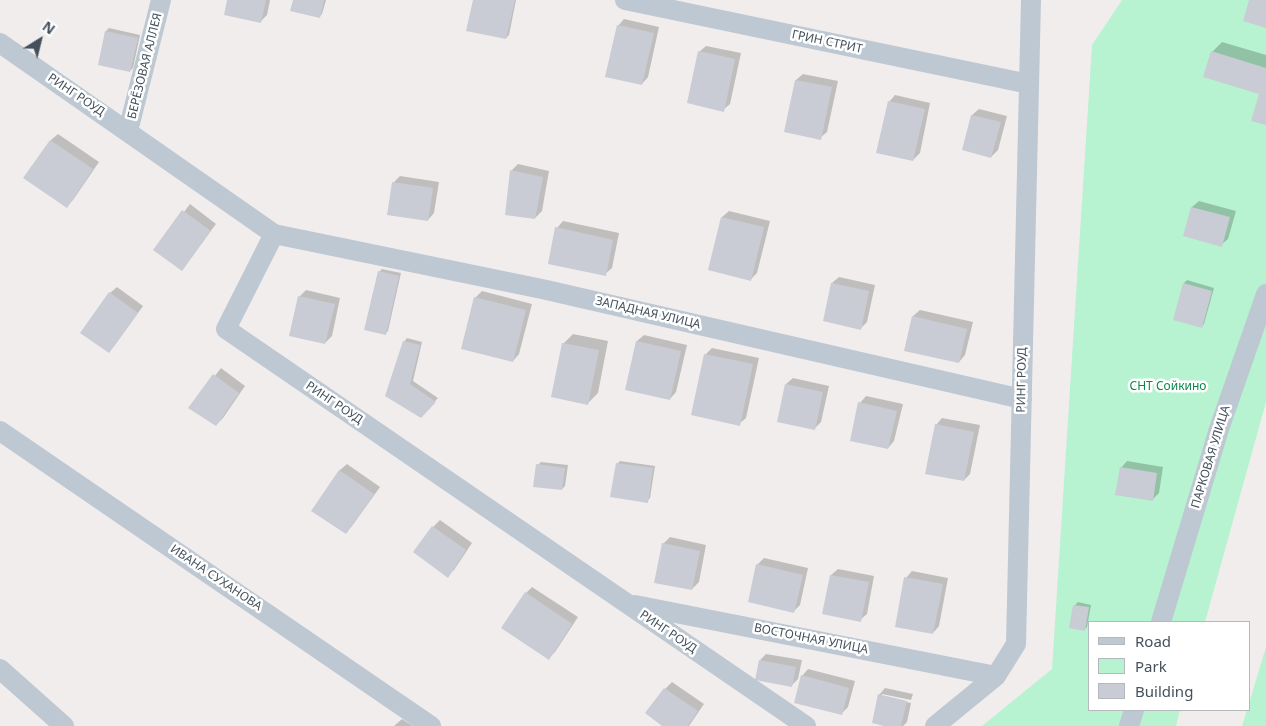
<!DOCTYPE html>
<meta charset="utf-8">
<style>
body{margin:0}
#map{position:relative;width:1266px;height:726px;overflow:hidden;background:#f1eded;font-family:"Noto Sans",sans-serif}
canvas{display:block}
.legend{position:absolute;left:1088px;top:621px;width:162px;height:90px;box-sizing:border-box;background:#fff;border:1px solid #b4b9be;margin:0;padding:6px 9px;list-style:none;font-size:15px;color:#44515d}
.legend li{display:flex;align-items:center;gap:10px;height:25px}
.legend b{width:25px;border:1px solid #b4b9be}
.north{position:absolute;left:15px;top:15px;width:50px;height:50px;-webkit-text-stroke:4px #fff;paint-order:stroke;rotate:36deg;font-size:14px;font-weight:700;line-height:20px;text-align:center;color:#44515d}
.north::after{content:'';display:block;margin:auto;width:18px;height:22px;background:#44515d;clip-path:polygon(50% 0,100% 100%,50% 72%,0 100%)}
</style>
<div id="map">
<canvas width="1266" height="726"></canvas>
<ul class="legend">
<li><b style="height:6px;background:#bdc8d2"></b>Road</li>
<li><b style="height:14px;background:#b7f3d0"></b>Park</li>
<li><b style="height:14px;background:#c9ccd4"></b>Building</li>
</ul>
<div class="north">N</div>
</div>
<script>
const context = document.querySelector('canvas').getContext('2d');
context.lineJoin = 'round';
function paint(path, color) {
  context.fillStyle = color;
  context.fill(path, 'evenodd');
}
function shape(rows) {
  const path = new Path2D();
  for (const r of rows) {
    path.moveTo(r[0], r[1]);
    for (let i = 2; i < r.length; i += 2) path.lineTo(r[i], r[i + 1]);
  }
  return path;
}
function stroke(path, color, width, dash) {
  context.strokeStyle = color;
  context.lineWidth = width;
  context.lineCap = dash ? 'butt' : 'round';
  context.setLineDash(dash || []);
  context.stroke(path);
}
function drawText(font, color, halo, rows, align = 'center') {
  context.font = font + ' "Noto Sans",sans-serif';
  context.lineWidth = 5;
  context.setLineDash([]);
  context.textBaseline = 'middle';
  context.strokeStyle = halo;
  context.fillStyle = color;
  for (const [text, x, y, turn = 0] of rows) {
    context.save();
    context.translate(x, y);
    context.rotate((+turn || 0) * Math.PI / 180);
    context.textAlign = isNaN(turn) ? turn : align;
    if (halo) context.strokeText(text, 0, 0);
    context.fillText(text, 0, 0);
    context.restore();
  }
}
paint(shape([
 [1122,0,1266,0,1266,402,1205,622,1090,622,1090,710,1180,710,1176,726,982,726,1052,669,1092,45],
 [1266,647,1266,726,1242,726,1247,710,1250,710,1250,700]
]), '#b7f3d0');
paint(shape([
 [228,0,270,0,267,15,260,22],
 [294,0,326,0,322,14,319,17],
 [474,0,516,0,509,35,506,38],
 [624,19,659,27,648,77,642,84,618,26],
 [109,28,140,35,133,68,130,71,106,31],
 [1222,42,1266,55,1266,124,1260,93,1212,52],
 [706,46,741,53,730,104,723,110,699,52],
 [803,74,838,81,827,132,820,138,785,131,796,80],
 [895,95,930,103,920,153,913,160,889,102],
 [979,109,1007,116,998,150,991,157,963,149,972,115],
 [58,134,99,162,73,200,66,207,25,178,51,140],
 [518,164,549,171,542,211,535,218,512,170],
 [400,176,439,182,434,213,428,220,393,183],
 [1199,201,1236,211,1228,239,1221,245,1192,207],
 [190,204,216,224,182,269,155,250],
 [729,211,770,221,757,273,750,280,722,217],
 [563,221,619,233,612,268,605,274,557,228],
 [382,269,401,273,388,331,385,334,379,272],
 [839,277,875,285,867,322,861,328,832,283],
 [1187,280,1214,288,1204,324,1201,327,1184,283],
 [117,287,143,306,115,345,109,352,110,293],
 [306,290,340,298,332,336,325,343,291,335,300,296],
 [482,291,532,304,519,354,513,361,475,298],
 [920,310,973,322,965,355,959,362,913,316],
 [573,334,608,341,598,393,588,403,563,344],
 [644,335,687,345,676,392,670,399,637,341],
 [407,338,422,342,413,381,438,398,421,416,387,395,404,342],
 [712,348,759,358,746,418,739,424,692,414,706,354],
 [221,368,245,386,223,418,216,425,190,408],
 [793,378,829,386,821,422,814,429,786,384],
 [866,396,903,404,894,441,888,448,860,403],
 [942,418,980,425,970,474,964,480,936,425],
 [620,461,655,466,650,498,647,501,617,464],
 [1127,461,1163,467,1159,493,1152,500,1121,468],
 [541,462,568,465,565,486,562,489,538,465],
 [347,464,380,487,352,526,346,533,313,510,340,470],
 [440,520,472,543,454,570,447,576,433,527],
 [670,537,706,545,699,582,692,589,663,544],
 [764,558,808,568,800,605,794,611,757,565],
 [838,569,874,576,867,614,860,620,831,575],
 [912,571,948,578,939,626,933,633,906,578],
 [532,587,578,617,555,652,549,658,526,593],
 [1078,602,1091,605,1087,627,1084,630,1075,605],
 [766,654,802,660,798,679,792,685,760,660],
 [808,669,855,681,848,707,841,714,802,676],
 [672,682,704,704,689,726,664,726,665,689],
 [885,688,913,694,911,700,882,694,882,697,911,703,907,722,903,726,890,726,879,695],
 [402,719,413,726,394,726]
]), '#0003');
paint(shape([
 [227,0,266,0,261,23,224,15],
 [293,0,324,0,320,18,290,11],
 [473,0,515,0,506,39,466,31],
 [1249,0,1266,0,1266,28,1243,21],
 [617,25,654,33,642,85,605,77],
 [105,31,138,38,130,72,98,65],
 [698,51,735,59,724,112,687,103],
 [1211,51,1266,68,1266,125,1251,121,1259,94,1203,77],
 [795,80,832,87,821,140,784,132],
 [888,101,925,109,913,161,876,153],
 [971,115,1001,122,991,158,962,150],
 [50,140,93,169,67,208,23,178],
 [510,170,543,177,535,219,505,215],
 [392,182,433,188,428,221,387,215],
 [1191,207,1230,217,1222,247,1183,236],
 [182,210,211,231,182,271,153,250],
 [721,217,764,227,751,281,708,270],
 [555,227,613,240,606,276,548,264],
 [378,271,399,276,386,335,364,330],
 [831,283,869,291,861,330,823,321],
 [1183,283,1212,291,1202,328,1173,320],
 [109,292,138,313,109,353,80,333],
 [298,296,335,304,325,344,289,336],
 [474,297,526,310,513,362,461,349],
 [912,316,967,329,959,363,904,351],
 [403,341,420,345,410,384,436,402,421,418,385,396],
 [636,341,681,351,670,400,625,390],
 [562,343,599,350,588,405,551,397],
 [704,354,753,364,740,426,691,415],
 [213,374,239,393,216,426,188,408],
 [785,384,823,392,815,430,777,422],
 [858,402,897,411,888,449,850,441],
 [935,424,974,432,964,481,925,474],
 [616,463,653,468,648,503,610,497],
 [536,464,565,468,562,490,533,487],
 [1120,467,1157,473,1153,501,1115,495],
 [339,470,374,494,346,534,311,511],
 [432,526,466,550,448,578,413,552],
 [662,543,700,551,692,590,654,583],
 [756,564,803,575,794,613,748,602],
 [830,575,869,582,861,622,822,614],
 [904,577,943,584,933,634,895,627],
 [525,592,572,624,549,660,501,628],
 [1073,605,1089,607,1085,631,1069,628],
 [759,660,796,667,792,687,755,680],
 [801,675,849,688,842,715,794,703],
 [664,688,698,711,688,726,662,726,645,713],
 [878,694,907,701,901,726,884,726,872,723]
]), '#c9ccd4');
stroke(shape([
 [625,0,1029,84],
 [0,43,274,234,226,329,806,726],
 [128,131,161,0],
 [274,234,542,289,1022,399],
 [0,431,431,726],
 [635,605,996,676],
 [1161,622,1219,429,1266,294],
 [0,669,64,726],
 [935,726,996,676,1016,644,1031,0],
 [1129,726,1134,710]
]), '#bdc8d2', 20);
drawText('12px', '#44515d', '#fff', [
 ["ГРИН СТРИТ",827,42,12],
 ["БЕРЁЗОВАЯ АЛЛЕЯ",145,66,-76],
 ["РИНГ РОУД",76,95,34],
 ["ЗАПАДНАЯ УЛИЦА",648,313,13],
 ["РИНГ РОУД",1022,380,-89],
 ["РИНГ РОУД",334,403,34],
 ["ПАРКОВАЯ УЛИЦА",1211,457,-73],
 ["ИВАНА СУХАНОВА",216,578,34],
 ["РИНГ РОУД",668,632,34],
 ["ВОСТОЧНАЯ УЛИЦА",811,639,11]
]);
drawText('12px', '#0d864c', '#fff', [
 ["СНТ Сойкино",1168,387]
]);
</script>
